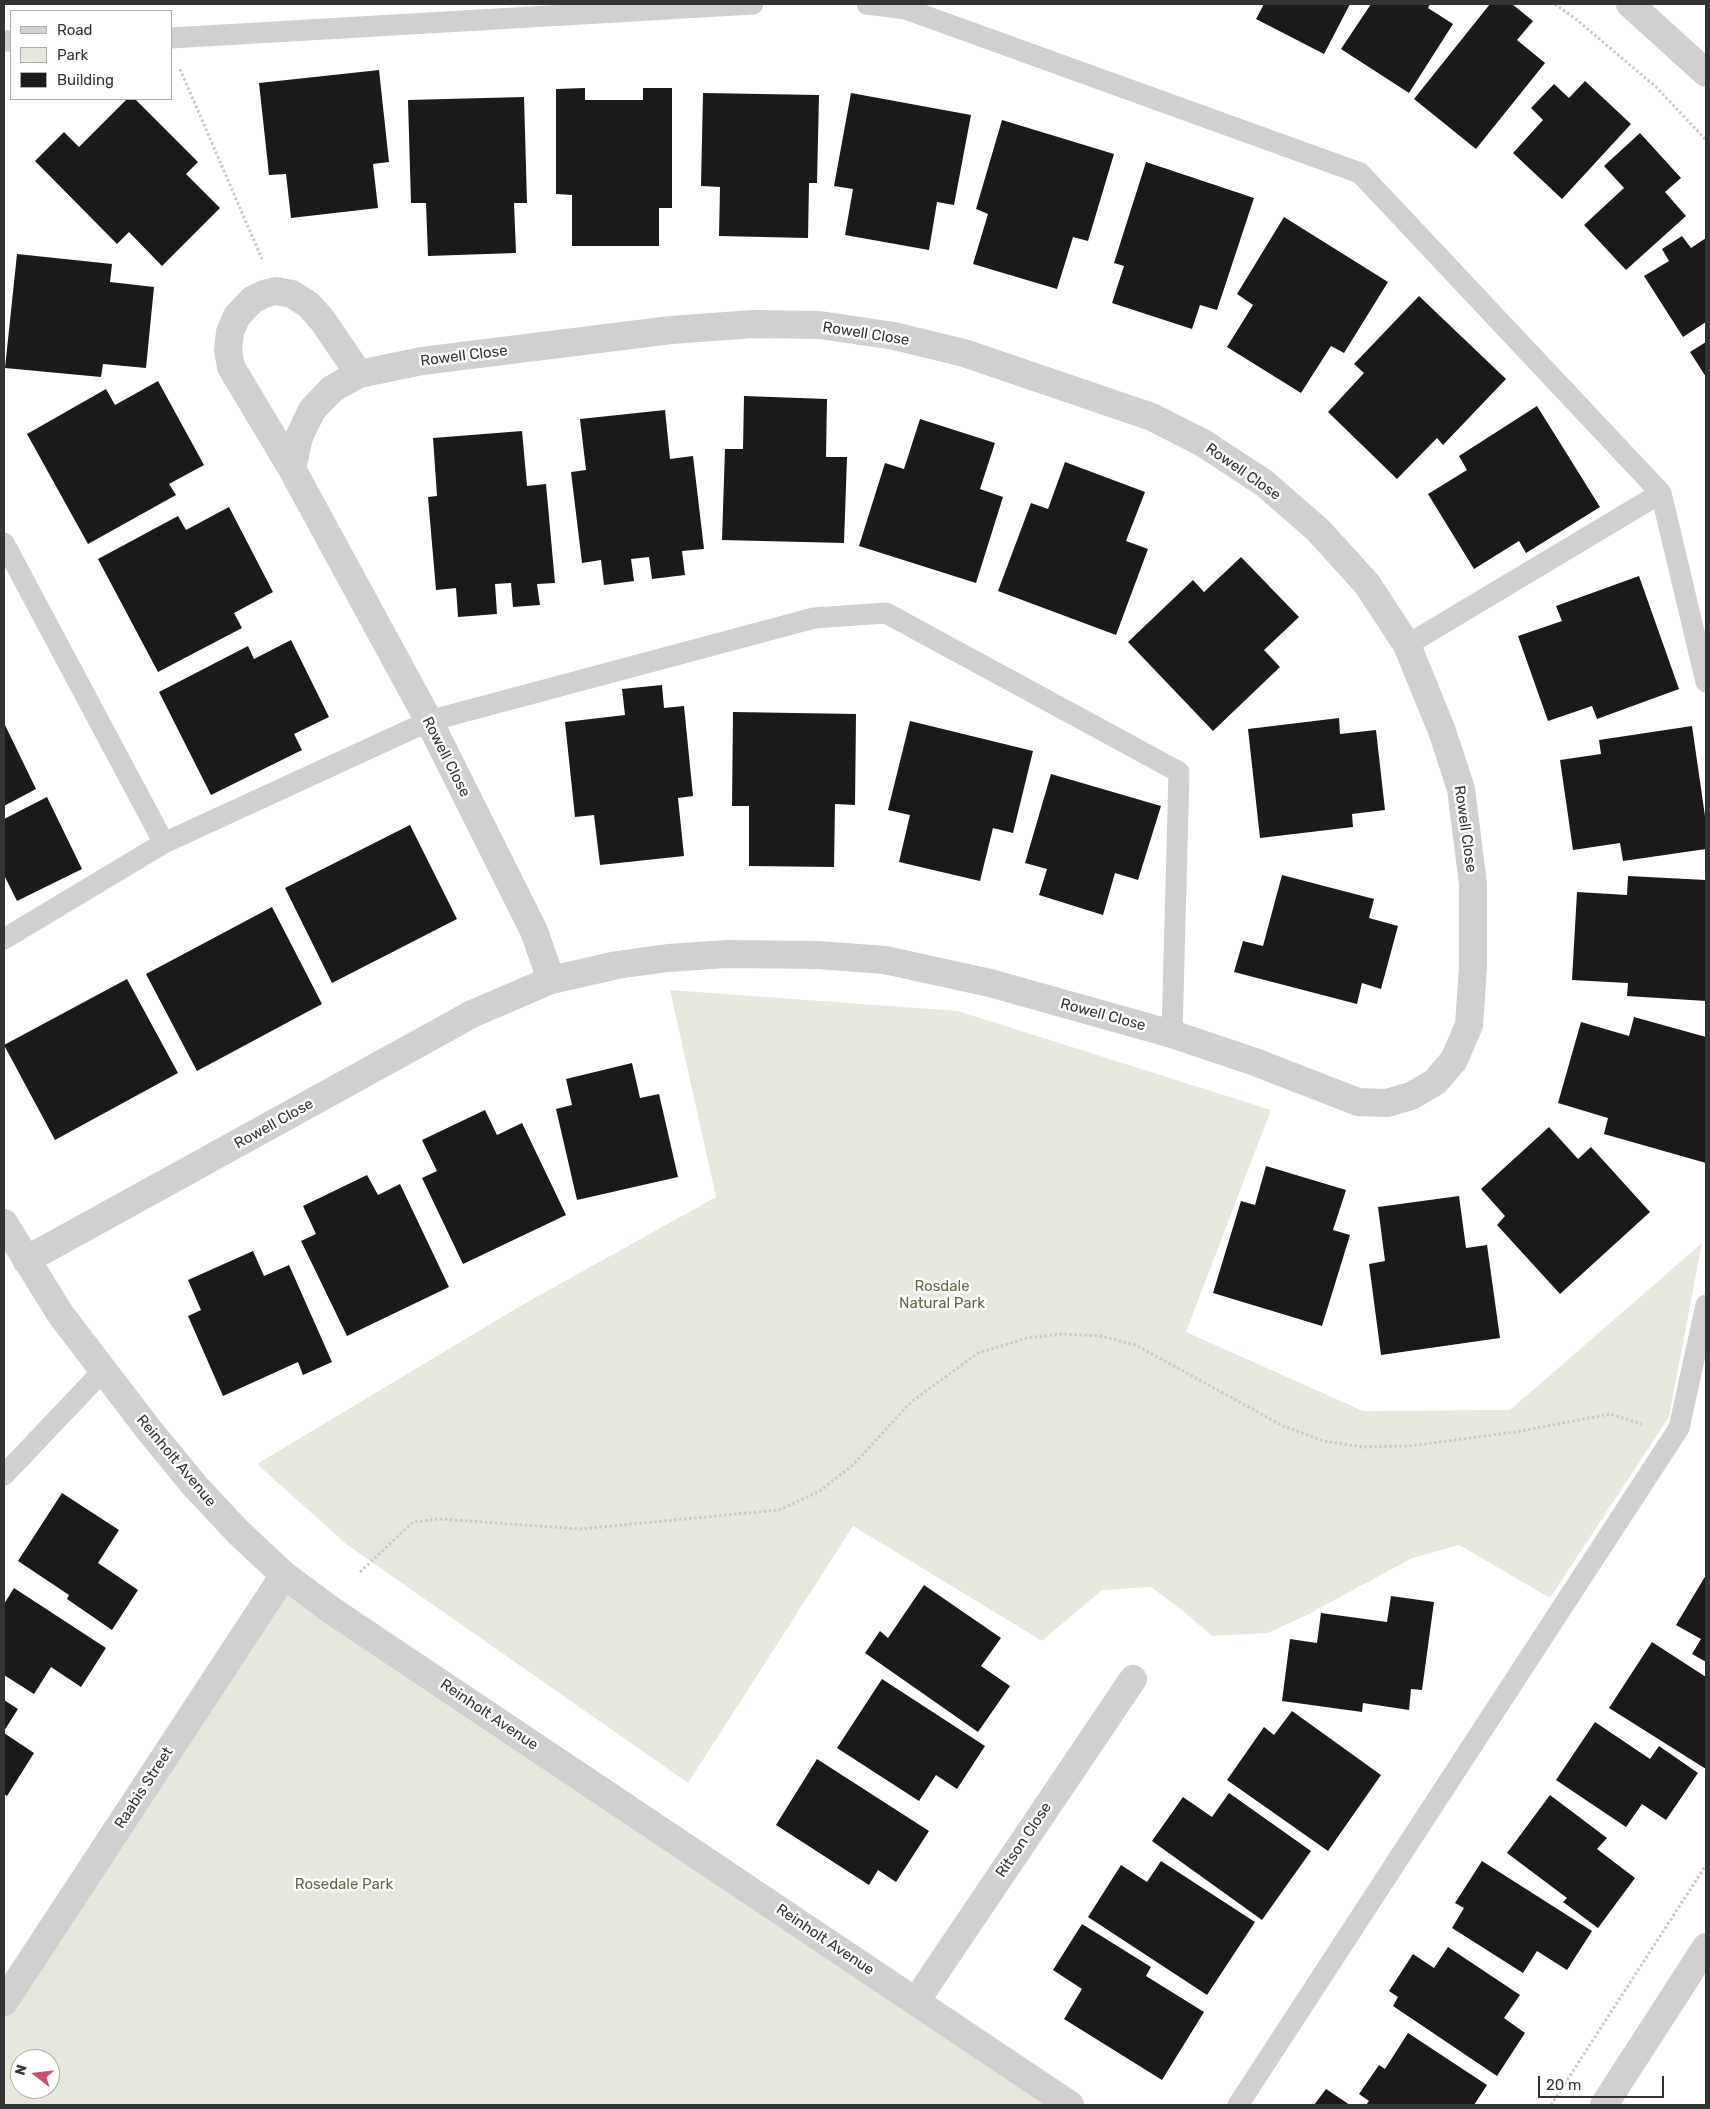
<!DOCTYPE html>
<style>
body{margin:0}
#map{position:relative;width:1710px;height:2109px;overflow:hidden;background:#fff;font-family:Rubik,sans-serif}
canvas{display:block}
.frame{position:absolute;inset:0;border:5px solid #333;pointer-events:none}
.legend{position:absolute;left:10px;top:10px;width:162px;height:90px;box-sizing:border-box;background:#fff;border:1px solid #adadad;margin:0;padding:6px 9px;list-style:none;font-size:15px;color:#333}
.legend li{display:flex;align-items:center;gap:10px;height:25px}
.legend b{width:25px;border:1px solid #adadad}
.north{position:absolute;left:10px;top:2049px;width:50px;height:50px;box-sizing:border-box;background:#fff;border:1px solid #adadad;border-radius:50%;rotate:286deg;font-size:14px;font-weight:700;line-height:20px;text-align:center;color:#333}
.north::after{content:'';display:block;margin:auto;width:18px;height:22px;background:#d54a71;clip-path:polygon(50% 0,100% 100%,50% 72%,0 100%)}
.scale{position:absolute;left:1538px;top:2076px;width:126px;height:22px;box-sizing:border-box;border:2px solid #333;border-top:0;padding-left:6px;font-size:15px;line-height:18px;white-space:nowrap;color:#333;-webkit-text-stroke:4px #fff;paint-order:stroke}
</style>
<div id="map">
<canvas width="1710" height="2109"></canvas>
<div class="frame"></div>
<ul class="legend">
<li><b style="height:6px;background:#d0d0d0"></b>Road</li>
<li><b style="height:14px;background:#e5e9dd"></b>Park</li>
<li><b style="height:14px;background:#1a1a1a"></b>Building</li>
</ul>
<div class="north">N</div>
<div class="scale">20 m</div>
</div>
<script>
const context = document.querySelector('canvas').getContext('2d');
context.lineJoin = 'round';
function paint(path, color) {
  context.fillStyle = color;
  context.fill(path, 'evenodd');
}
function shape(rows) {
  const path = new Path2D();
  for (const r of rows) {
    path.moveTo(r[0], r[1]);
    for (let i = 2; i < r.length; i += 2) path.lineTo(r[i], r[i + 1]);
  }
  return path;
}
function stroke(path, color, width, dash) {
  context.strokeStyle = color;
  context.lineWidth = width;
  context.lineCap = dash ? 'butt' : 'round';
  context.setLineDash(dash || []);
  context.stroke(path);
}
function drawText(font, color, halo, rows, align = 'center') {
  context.font = font + ' Rubik,sans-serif';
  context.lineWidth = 5;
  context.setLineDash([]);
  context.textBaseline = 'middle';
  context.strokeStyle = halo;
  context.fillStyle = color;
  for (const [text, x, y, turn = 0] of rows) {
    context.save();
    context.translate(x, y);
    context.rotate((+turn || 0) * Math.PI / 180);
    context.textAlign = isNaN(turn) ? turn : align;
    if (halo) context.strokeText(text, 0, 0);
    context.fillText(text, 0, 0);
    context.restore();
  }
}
paint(shape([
 [670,990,958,1011,1271,1110,1186,1332,1363,1411,1510,1410,1702,1243,1669,1417,1550,1598,1459,1545,1412,1558,1307,1615,1268,1633,1212,1636,1183,1611,1151,1587,1102,1590,1042,1641,853,1526,688,1783,346,1544,257,1464,522,1305,716,1197],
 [284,1575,1071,2105,4,2105,4,2002],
 [20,2059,50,2059,50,2089,20,2089]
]), '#e5e9dd');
paint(shape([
 [1264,4,1350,4,1324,54,1256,19],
 [1371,4,1430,4,1428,8,1453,24,1409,93,1341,49],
 [1490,4,1512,4,1533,21,1517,40,1545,63,1476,149,1414,99],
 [379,70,389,162,373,164,378,208,291,218,286,174,269,175,259,83],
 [1585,81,1631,124,1562,199,1513,153,1543,120,1531,108,1554,84,1569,98],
 [585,88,585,100,643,100,643,88,672,88,672,208,659,208,659,246,572,246,572,195,556,194,556,89],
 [703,93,819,95,817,183,809,183,808,238,719,236,720,187,701,186],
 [851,93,971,115,954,205,937,202,929,250,845,235,853,189,834,186],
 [524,97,527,203,514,203,516,253,428,256,426,203,411,203,408,100],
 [127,99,135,99,198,162,186,174,220,208,162,266,129,232,117,244,35,161,64,132,79,147],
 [1002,120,1114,154,1088,241,1073,237,1057,289,973,264,988,214,976,209],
 [1640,133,1681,178,1665,192,1686,216,1626,270,1584,225,1624,188,1604,166],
 [1146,162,1254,198,1217,310,1200,305,1192,329,1112,303,1124,266,1114,263],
 [1284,217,1388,282,1344,353,1331,346,1301,393,1227,347,1253,305,1237,294],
 [1682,236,1691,248,1706,238,1706,322,1683,337,1644,276,1669,261,1662,249],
 [17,254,112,264,110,282,154,287,146,368,103,364,101,377,5,368],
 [1419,296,1506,379,1443,445,1437,438,1397,479,1328,412,1364,373,1354,364],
 [1706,342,1706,377,1690,352],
 [158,381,204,465,169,484,176,495,88,544,27,434,106,389,115,405],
 [744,396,827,399,826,457,847,457,844,543,722,540,725,449,743,449],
 [1537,406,1600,507,1526,553,1519,541,1474,569,1428,494,1467,470,1459,456],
 [665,410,670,459,693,456,704,549,682,551,685,575,652,579,649,557,631,559,634,581,604,585,601,560,582,563,571,472,586,470,580,419],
 [920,419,995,443,980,489,1003,497,976,583,859,546,885,463,904,469],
 [522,431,527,486,546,484,555,583,537,584,540,605,513,607,511,583,495,584,497,614,458,617,456,588,436,590,428,497,437,496,433,438],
 [1065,462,1145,492,1126,541,1148,549,1116,635,998,591,1031,503,1048,509],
 [229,507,273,592,234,613,242,628,158,672,98,559,178,516,186,530],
 [1241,557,1299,617,1264,650,1280,667,1213,731,1128,642,1193,580,1204,592],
 [1639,576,1679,689,1597,719,1592,706,1548,721,1518,636,1562,621,1556,606],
 [291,640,329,717,294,734,302,750,211,795,159,692,248,646,254,659],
 [662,685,664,708,684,706,693,796,678,798,684,856,600,865,594,815,575,817,565,722,625,715,622,689],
 [733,712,856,714,855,805,835,804,834,867,749,866,749,806,732,806],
 [1339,718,1340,734,1376,730,1385,810,1352,814,1353,827,1260,838,1248,729],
 [910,721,1033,751,1013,833,993,828,980,881,899,862,910,815,888,810],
 [4,723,36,789,4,806],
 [1692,726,1706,823,1706,849,1623,861,1620,843,1573,850,1560,760,1601,754,1599,740],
 [1051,774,1161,806,1138,880,1115,873,1103,915,1039,895,1047,869,1025,863],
 [47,797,82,869,17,901,4,875,4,819],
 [410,825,457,919,332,983,285,888],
 [1282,875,1374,899,1369,918,1398,926,1381,989,1362,983,1357,1004,1234,972,1243,941,1263,946],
 [1628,876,1706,880,1706,1001,1627,996,1628,983,1572,980,1577,892,1627,895],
 [272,907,322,1004,197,1071,146,974],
 [127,979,178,1073,55,1140,4,1045],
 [1634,1017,1706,1037,1706,1163,1604,1134,1608,1118,1558,1103,1581,1022,1629,1036],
 [632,1063,640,1098,659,1094,678,1177,577,1200,556,1109,572,1105,566,1079],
 [485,1110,497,1135,522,1123,566,1215,463,1264,422,1178,437,1171,422,1140],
 [1549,1127,1578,1159,1591,1147,1650,1212,1560,1294,1497,1225,1505,1216,1481,1189],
 [1266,1166,1346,1190,1333,1230,1350,1235,1322,1326,1213,1293,1241,1201,1255,1205],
 [367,1175,378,1195,400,1184,449,1287,347,1336,301,1241,316,1234,303,1206],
 [1459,1196,1466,1248,1487,1245,1500,1338,1381,1355,1369,1264,1385,1261,1378,1207],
 [253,1251,264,1276,289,1265,332,1362,303,1375,298,1362,223,1396,188,1316,201,1310,188,1280],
 [62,1493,119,1530,98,1563,138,1590,112,1630,67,1599,69,1595,18,1561],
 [1706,1575,1706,1662,1692,1654,1701,1639,1676,1625],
 [924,1585,1001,1638,981,1666,1010,1686,978,1732,865,1653,880,1631,888,1638],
 [14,1588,106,1648,81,1687,51,1667,34,1694,4,1675,4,1604],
 [1391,1596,1434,1602,1422,1690,1411,1689,1409,1710,1363,1703,1362,1712,1282,1701,1290,1639,1317,1643,1321,1613,1387,1622],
 [1652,1642,1706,1677,1706,1769,1609,1708],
 [882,1679,985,1746,957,1789,936,1775,919,1801,837,1748],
 [4,1700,18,1709,4,1731],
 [1292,1711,1381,1775,1328,1851,1227,1780,1264,1727,1274,1735],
 [1595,1722,1650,1759,1659,1746,1698,1773,1666,1820,1642,1804,1626,1827,1556,1780],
 [4,1733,34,1753,7,1796,4,1794],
 [817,1759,929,1831,896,1882,878,1870,869,1885,776,1825],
 [1229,1793,1311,1851,1262,1920,1152,1841,1183,1797,1212,1817],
 [1550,1795,1607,1838,1597,1849,1635,1878,1598,1928,1563,1902,1567,1898,1507,1853],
 [1161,1861,1255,1922,1207,1995,1088,1917,1121,1865,1147,1882],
 [1482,1861,1592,1931,1567,1970,1537,1951,1523,1973,1452,1928,1464,1908,1455,1903],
 [1082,1924,1151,1967,1146,1976,1204,2012,1162,2080,1064,2019,1082,1989,1053,1970],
 [1448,1947,1520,1995,1504,2018,1525,2033,1497,2076,1393,2006,1398,1997,1389,1991,1413,1954,1434,1968],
 [1408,2033,1487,2085,1474,2105,1366,2105,1369,2101,1359,2094,1379,2065,1385,2069],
 [1326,2089,1350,2105,1314,2105]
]), '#1a1a1a');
stroke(shape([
 [1555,4,1577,20,1656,87,1706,140],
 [180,69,262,259],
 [360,1572,413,1522,440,1519,580,1529,779,1510,820,1491,854,1464,911,1402,978,1353,1027,1338,1062,1334,1100,1336,1136,1345,1283,1426,1324,1441,1363,1447,1409,1446,1515,1432,1610,1414,1642,1424],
 [1551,2105,1706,1865]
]), '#cacaca', 3, [2.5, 2.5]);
stroke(shape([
 [867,4,906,9,1360,173,1661,493,1706,682],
 [171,38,753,4],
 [4,41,11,41],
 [4,543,164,843],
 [1407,645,1661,493],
 [4,939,164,843,429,721,814,618,886,613,1179,772,1172,1034],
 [4,1475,102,1372],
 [1238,2105,1679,1428,1706,1305]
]), '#d0d0d0', 21);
stroke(shape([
 [359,374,323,321,309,305,292,294,276,291,264,294,252,300,237,316,230,332,228,350,231,367,292,469,429,721,534,931,551,980],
 [4,1223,61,1315,149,1430,195,1486,238,1532,284,1575,331,1610,1070,2105],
 [26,1260,472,1014,551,980,617,965,668,958,727,954,817,955,885,960,990,983,1172,1034,1255,1062,1358,1102,1387,1103,1411,1096,1435,1082,1454,1060,1469,1025,1473,967,1473,884,1461,789,1442,731,1407,645,1367,584,1318,530,1264,483,1203,443,1152,417,964,353,894,336,820,325,754,324,671,330,422,361,359,374,332,389,312,410,299,437,292,469],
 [916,2001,1133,1679],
 [4,2002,284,1575]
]), '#d0d0d0', 28);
stroke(shape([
 [1630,4,1706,73],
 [1604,2105,1706,1947]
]), '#d0d0d0', 28);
drawText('15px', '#333', '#fff', [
 ["Rowell Close",866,334,9],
 ["Rowell Close",464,356,-7],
 ["Rowell Close",1243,472,35],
 ["Rowell Close",446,757,63],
 ["Rowell Close",1465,829,82],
 ["Rowell Close",1103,1015,15],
 ["Rowell Close",274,1124,-29],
 ["Reinholt Avenue",176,1461,50],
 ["Reinholt Avenue",489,1715,34],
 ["Raabis Street",144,1788,-57],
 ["Ritson Close",1024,1840,-56],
 ["Reinholt Avenue",825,1940,34]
]);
drawText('15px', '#5e6b44', '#fff', [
 ["Rosdale",942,1287],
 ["Natural Park",942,1304],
 ["Rosedale Park",344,1885]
]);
</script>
